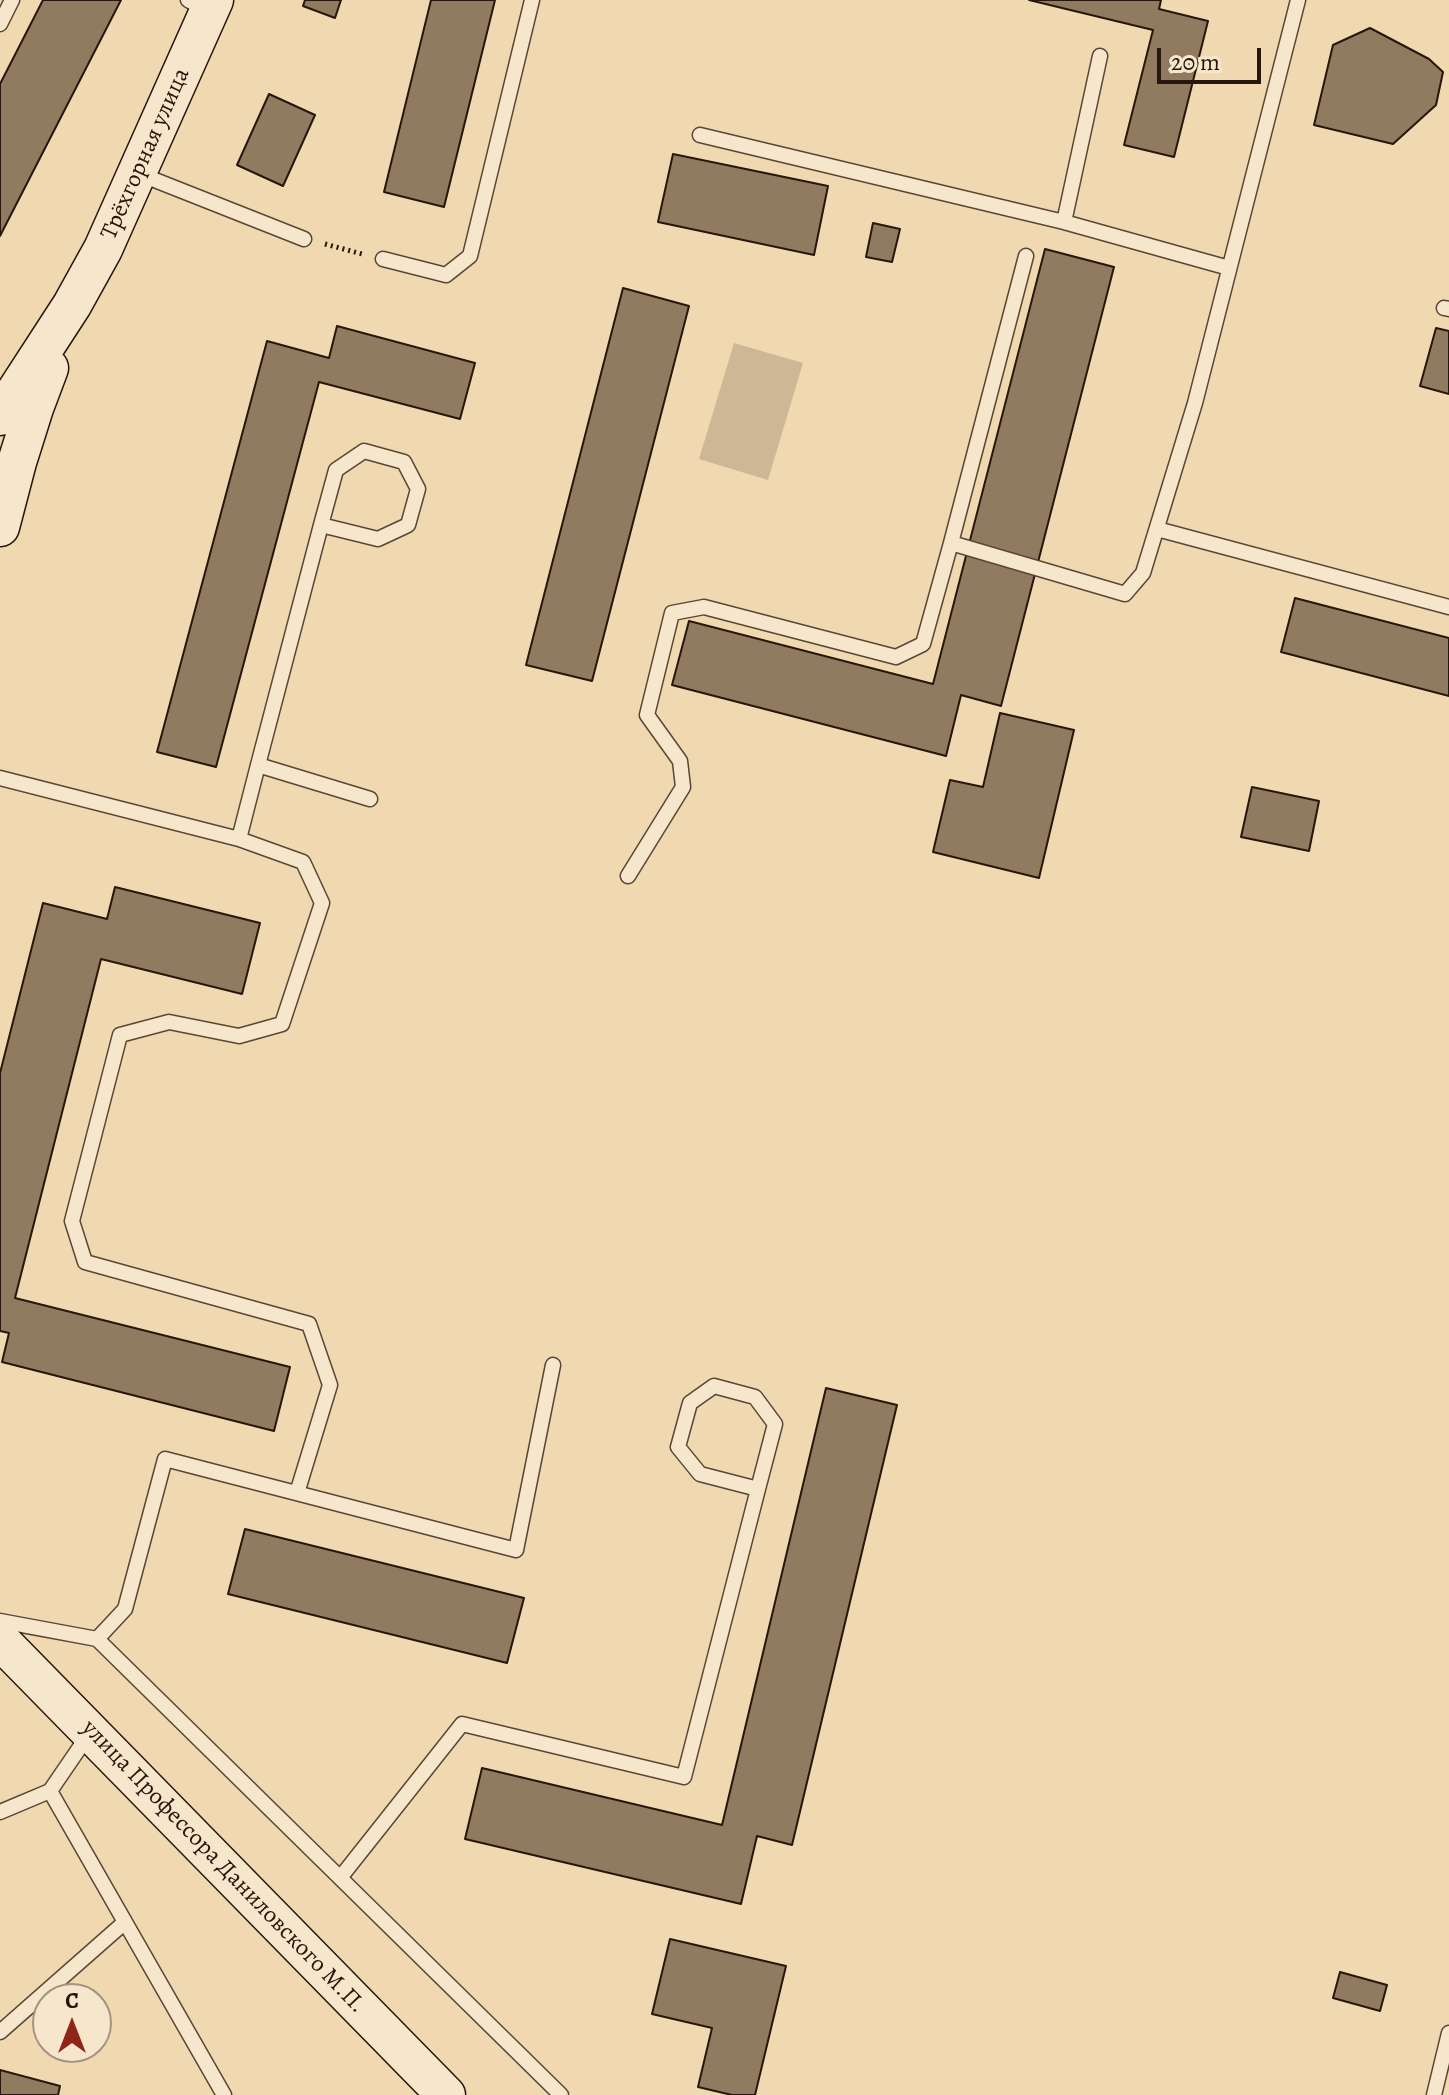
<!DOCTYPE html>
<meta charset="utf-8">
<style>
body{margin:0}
#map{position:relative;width:1449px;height:2095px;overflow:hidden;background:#f0d8b1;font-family:Alegreya,serif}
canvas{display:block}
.north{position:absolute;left:32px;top:1983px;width:80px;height:80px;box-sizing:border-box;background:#f5e6cc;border:2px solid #a3937f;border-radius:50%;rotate:0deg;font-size:22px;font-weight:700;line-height:32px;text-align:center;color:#27160b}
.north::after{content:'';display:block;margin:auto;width:28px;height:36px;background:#8f2418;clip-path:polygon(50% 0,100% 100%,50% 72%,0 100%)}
.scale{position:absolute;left:1157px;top:48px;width:104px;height:36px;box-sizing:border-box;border:4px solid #27160b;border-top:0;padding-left:10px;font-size:24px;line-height:28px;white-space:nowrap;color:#27160b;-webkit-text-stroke:6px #f5e6cc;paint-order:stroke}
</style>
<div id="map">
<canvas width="1449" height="2095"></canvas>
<div class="north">С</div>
<div class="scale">20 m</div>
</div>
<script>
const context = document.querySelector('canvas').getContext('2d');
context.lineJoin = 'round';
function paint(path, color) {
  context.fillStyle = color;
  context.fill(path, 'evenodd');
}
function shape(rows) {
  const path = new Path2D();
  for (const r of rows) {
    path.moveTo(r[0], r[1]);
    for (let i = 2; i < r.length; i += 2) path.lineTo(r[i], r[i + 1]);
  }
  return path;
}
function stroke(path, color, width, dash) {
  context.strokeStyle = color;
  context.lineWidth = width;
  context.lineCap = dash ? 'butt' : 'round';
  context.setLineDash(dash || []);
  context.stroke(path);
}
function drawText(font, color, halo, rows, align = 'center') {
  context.font = font + ' Alegreya,serif';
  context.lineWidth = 8;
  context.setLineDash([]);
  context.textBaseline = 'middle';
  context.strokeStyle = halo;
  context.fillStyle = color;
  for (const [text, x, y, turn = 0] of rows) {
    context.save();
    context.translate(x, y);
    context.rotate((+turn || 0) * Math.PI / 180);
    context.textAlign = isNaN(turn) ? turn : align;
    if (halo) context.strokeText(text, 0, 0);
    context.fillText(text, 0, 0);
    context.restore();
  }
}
paint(shape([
 [734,343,803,363,768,480,699,459]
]), '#ceb795');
const building = shape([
 [43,0,121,0,0,236,0,84,43,0],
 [305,0,341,0,335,18,303,6,305,0],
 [431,0,495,0,444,207,384,192,431,0],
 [1029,0,1161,0,1159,9,1208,21,1174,157,1124,145,1153,30,1029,0],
 [1370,28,1429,59,1443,72,1436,105,1393,144,1314,125,1333,45,1370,28],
 [269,94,315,115,283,186,237,165,269,94],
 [673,154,828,186,814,255,658,222,673,154],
 [873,223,900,229,892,262,866,257,873,223],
 [1045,249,1114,267,1001,706,961,695,946,756,672,685,689,621,933,684,1045,249],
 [623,288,689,306,592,681,526,665,623,288],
 [337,326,475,363,460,419,319,382,216,767,157,752,267,341,329,358,337,326],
 [1436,328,1449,331,1449,394,1420,386,1436,328],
 [1295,598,1449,638,1449,696,1281,652,1295,598],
 [1000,713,1074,730,1039,878,933,852,950,780,983,787,1000,713],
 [1252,787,1319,801,1309,851,1241,837,1252,787],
 [115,887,260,923,242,994,101,959,15,1298,290,1367,274,1431,2,1362,9,1333,0,1331,0,1073,43,903,107,919,115,887],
 [826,1388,897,1405,792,1845,757,1836,741,1904,465,1839,482,1768,722,1825,826,1388],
 [245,1529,524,1598,507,1663,228,1594,245,1529],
 [670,1939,786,1966,755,2095,732,2095,698,2087,712,2028,652,2014,670,1939],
 [1340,1972,1387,1985,1380,2011,1333,1998,1340,1972],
 [0,2070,60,2086,58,2095,0,2095,0,2070]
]);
paint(building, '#907b61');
stroke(building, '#27160b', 2);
const lane = shape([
 [188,0,209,11],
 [0,24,12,0],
 [700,135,1064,222,1229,268],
 [137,173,304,239],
 [1064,222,1100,56],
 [1026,256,951,543,1125,594,1143,573,1195,403,1298,0],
 [383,259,446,275,470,256,532,0],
 [1444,308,1449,309],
 [1157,529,1449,607],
 [258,765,370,799],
 [0,778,239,839,258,765,321,525,336,470,364,451,404,462,418,489,408,525,378,539,321,525],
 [239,839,303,862,322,903,282,1024,239,1036,169,1022,120,1035,72,1221,85,1262,309,1324,330,1385,297,1493],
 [628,876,683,787,680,761,647,715,672,613,704,607,896,657,923,644,951,543],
 [0,1621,97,1639,561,2095],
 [97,1639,125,1609,165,1459,516,1550,553,1365],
 [89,1734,50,1791,224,2095],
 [0,1812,50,1791],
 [340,1878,462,1724,684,1777,758,1489,775,1424,755,1397,714,1386,690,1403,678,1447,700,1474,758,1489],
 [0,2032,125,1922],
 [1434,2095,1449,2033]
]);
const secondary = shape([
 [0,416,72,305,103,249,214,0],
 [0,527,17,462,34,408,49,368],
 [0,1640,446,2095]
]);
stroke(lane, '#594634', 17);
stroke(secondary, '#27160b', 41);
stroke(shape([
 [325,244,362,254]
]), '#27160b', 5, [2, 4]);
stroke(lane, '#f5e6cc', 14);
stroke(secondary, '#f5e6cc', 38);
drawText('24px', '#27160b', '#f5e6cc', [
 ["Трёхгорная улица",146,154,-66],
 ["улица Профессора Даниловского М.П.",223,1867,46]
]);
</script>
